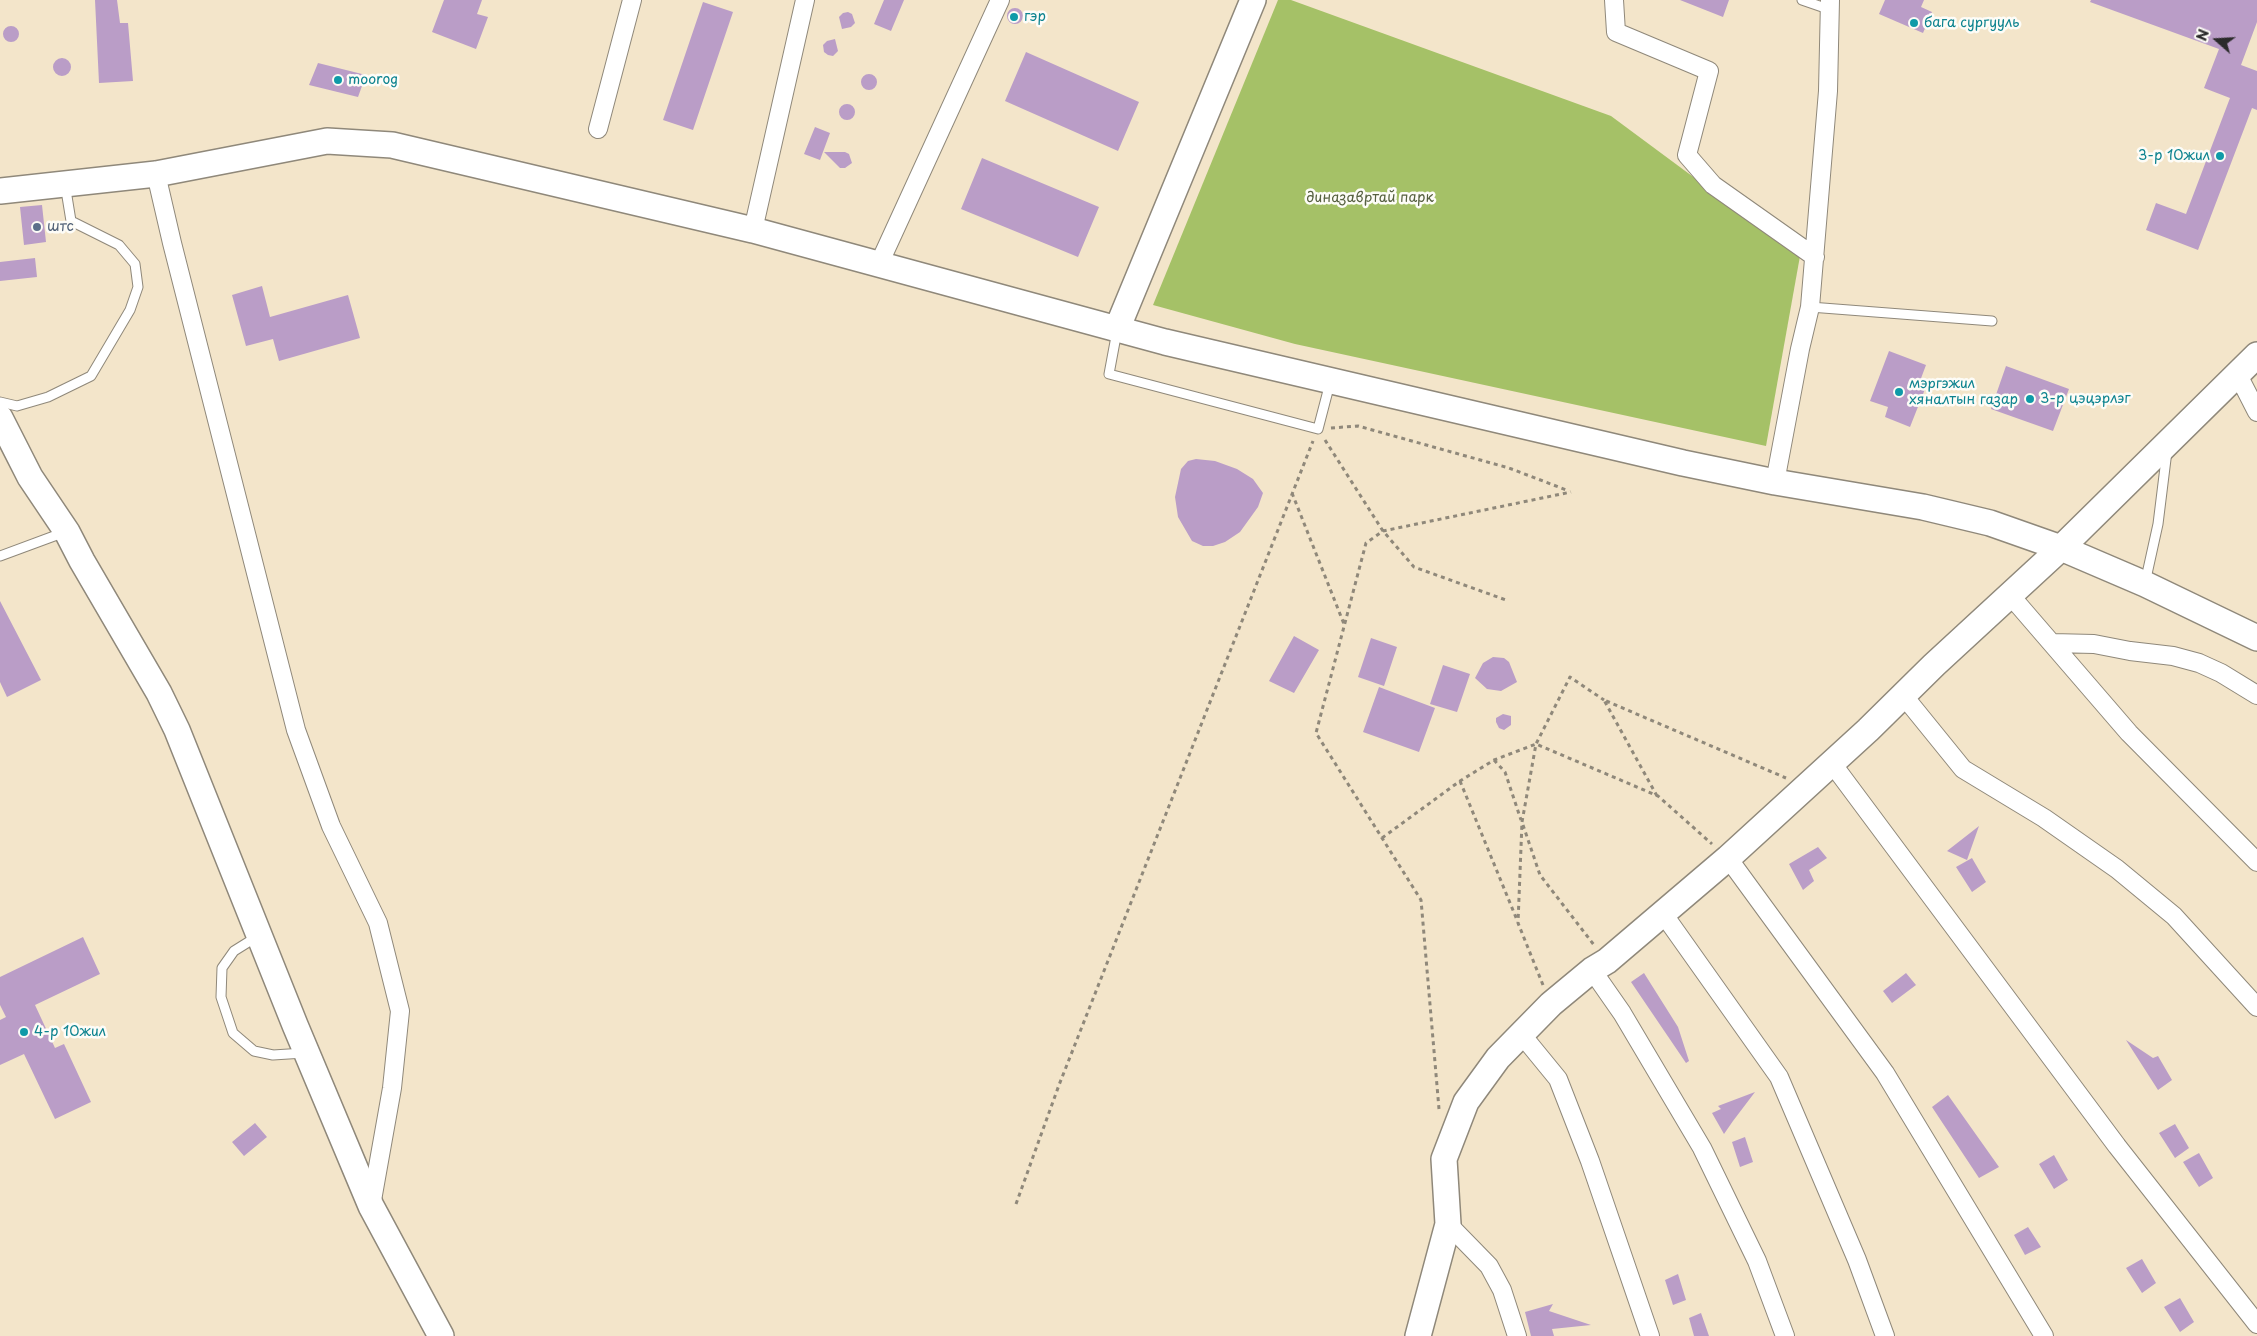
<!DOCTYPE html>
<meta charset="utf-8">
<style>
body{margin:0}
#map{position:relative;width:2257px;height:1336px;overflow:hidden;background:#f3e5ca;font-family:"Playpen Sans",sans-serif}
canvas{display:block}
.north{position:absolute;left:2192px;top:15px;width:50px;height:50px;-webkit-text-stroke:4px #fdfcf7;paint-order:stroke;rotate:289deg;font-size:14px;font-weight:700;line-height:20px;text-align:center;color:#2b2b2b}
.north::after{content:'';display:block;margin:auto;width:18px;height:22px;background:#2b2b2b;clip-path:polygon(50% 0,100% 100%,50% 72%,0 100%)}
</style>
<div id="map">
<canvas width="2257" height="1336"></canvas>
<div class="north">N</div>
</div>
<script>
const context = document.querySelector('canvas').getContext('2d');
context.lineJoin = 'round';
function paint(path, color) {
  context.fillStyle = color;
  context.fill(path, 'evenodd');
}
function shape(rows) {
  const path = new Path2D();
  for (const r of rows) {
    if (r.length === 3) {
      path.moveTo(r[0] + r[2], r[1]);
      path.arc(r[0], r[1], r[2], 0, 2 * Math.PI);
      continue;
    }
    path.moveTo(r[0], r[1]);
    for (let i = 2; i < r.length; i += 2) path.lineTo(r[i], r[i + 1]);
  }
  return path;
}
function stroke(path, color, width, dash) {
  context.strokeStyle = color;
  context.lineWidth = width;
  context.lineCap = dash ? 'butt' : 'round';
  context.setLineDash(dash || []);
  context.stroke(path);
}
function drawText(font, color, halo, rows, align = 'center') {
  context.font = font + ' "Playpen Sans",sans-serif';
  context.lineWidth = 5;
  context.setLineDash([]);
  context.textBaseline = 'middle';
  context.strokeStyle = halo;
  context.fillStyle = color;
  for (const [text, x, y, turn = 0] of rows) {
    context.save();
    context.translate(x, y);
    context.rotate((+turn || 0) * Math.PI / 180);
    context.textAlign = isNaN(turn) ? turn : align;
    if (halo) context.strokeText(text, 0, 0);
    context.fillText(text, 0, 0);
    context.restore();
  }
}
paint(shape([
 [1278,0,1291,0,1611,116,1800,256,1766,446,1295,344,1153,305]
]), '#a5c167');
paint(shape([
 [95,0,117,0,120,23,128,23,133,81,99,83],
 [444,0,482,0,477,14,488,17,476,49,432,32],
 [884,0,904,0,891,31,874,24],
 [1680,0,1729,0,1723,17],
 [1885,0,1924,0,1921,7,1932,12,1923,33,1879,14],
 [2091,0,2257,0,2257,22,2241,65,2257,71,2257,110,2252,108,2198,250,2146,230,2156,203,2186,214,2230,98,2204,88,2219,49,2090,2],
 [703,2,733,12,693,130,663,120],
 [1015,16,8],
 [848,12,852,14,855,23,851,27,842,29,839,17,843,13],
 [11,34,8],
 [835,39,838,51,833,56,828,55,824,52,823,45,827,41],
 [1026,52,1139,102,1118,151,1005,101],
 [62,67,9],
 [318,63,366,75,358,97,309,85],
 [869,82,8],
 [847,112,8],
 [815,127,830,133,820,160,804,154],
 [824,152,845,152,849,154,852,163,845,168,840,168],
 [982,158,1099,207,1078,257,961,209],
 [42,205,46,242,24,245,20,207],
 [35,258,37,277,0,281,0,262],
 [262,286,270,317,348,295,360,338,279,361,273,339,246,346,232,295],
 [1889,351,1926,365,1920,381,1927,384,1910,427,1885,417,1888,407,1870,401],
 [2006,366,2069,389,2053,431,1991,409],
 [1196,459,1215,461,1237,469,1253,479,1263,493,1258,507,1240,532,1225,542,1213,546,1203,546,1192,541,1178,517,1175,497,1181,469,1188,461],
 [0,601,41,680,7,697,0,682],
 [1294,636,1319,650,1294,693,1269,681],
 [1371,638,1397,647,1384,686,1358,677],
 [1493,657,1504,658,1509,662,1517,682,1501,691,1487,689,1475,678,1483,663],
 [1443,665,1470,674,1457,712,1430,704],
 [1379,687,1435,708,1419,752,1363,732],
 [1503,714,1511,716,1511,725,1504,730,1499,728,1496,722,1496,718],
 [1979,826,1967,860,1947,851],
 [1818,847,1827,858,1809,870,1814,881,1803,890,1789,864],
 [1972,858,1986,882,1972,892,1956,867],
 [83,937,100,974,35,1005,55,1048,64,1044,91,1102,55,1119,24,1054,0,1065,0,1020,6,1017,0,1005,0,977],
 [1644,973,1678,1027,1689,1061,1686,1063,1631,982],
 [1906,973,1916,985,1892,1003,1883,991],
 [2126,1040,2153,1058,2158,1056,2172,1080,2158,1090],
 [1755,1092,1733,1121,1724,1134,1712,1113,1721,1109,1718,1106],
 [1948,1095,1999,1167,1979,1178,1932,1107],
 [255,1123,267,1137,244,1156,232,1142],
 [2175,1124,2189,1148,2175,1158,2159,1133],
 [1745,1137,1753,1162,1740,1167,1732,1142],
 [2199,1153,2213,1178,2199,1187,2183,1162],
 [2054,1155,2068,1180,2054,1189,2039,1164],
 [2028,1227,2041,1247,2025,1255,2014,1235],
 [2142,1259,2156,1283,2142,1293,2126,1268],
 [1678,1274,1686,1300,1673,1305,1665,1280],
 [2180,1298,2194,1322,2180,1332,2164,1307],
 [1553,1304,1549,1311,1591,1325,1552,1329,1554,1336,1531,1336,1525,1312],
 [1701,1313,1709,1336,1694,1336,1689,1318]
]), '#ba9dc7');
const lane = shape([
 [1802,0,1831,10],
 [1810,307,1992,321],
 [1117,331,1109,374,1318,429,1330,383],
 [0,402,17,406,48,397,91,376,130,310,138,287,135,264,119,245,71,221,65,184],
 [0,556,65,532],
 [2145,583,2158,524,2167,451],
 [258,936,234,951,222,968,221,997,233,1033,254,1051,273,1055,304,1053]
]);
const street = shape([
 [1614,0,1616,32,1709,71,1687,155,1713,185,1815,257],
 [598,129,632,0],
 [156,174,172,243,296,730,331,826,378,923,400,1011,392,1088,371,1206],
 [753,230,805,0],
 [879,264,1000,0],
 [2237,373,2257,412],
 [1775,482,1800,349,1810,307,1828,91,1830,0],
 [2010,595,2129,733,2257,862],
 [2052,643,2094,644,2130,651,2173,656,2199,663,2221,673,2257,695],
 [1903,695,1963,769,2044,818,2117,869,2174,916,2257,1007],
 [1831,762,2117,1146,2257,1324],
 [1728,858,1885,1073,2044,1336],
 [1662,912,1779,1077,1857,1260,1885,1336],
 [1592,970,1622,1013,1702,1148,1757,1261,1785,1336],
 [1522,1035,1558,1079,1590,1161,1650,1336],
 [1448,1224,1489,1266,1502,1290,1517,1336]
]);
const secondary = shape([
 [0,191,156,174,327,141,392,145,753,230,1165,342,1683,463,1775,482,1923,507,1990,523,2061,548,2257,355],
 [1117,329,1253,0],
 [0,418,30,477,67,532,82,561,159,693,177,730,295,1025,371,1206,441,1336],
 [1418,1336,1448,1224,1444,1159,1466,1102,1498,1058,1551,1004,1592,970,1607,961,1728,858,1868,730,1934,665,2061,548,2145,584,2257,638]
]);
stroke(lane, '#8f887a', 11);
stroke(street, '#8f887a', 20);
stroke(secondary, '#8f887a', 28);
stroke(shape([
 [1331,428,1358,426,1509,468,1569,491],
 [1325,440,1383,531,1414,567,1506,600],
 [1292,493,1344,624],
 [1494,760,1505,772,1521,820],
 [1460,781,1517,920],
 [1657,796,1604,700,1786,778],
 [1523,825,1540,875,1594,945],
 [1382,838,1460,781,1494,760,1536,744,1658,796,1712,844],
 [1543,985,1518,923,1522,822,1536,744,1570,677,1604,700],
 [1439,1109,1421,900,1316,733,1366,543,1383,531,1571,492],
 [1016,1204,1059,1085,1313,441]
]), '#8f887a', 3, [4, 4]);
stroke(lane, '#fff', 9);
stroke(street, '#fff', 18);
stroke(secondary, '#fff', 25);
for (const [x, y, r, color] of [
 [1014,17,5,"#0f9aa8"],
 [1914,23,5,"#0f9aa8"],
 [338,80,5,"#0f9aa8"],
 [2220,156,5,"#0f9aa8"],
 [37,227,5,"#5c6f8a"],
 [1899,392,5,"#0f9aa8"],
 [2030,399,5,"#0f9aa8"],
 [24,1032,5,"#0f9aa8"]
]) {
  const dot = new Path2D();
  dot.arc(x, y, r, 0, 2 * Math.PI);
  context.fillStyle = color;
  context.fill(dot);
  stroke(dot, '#fdfcf7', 2);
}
drawText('14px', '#0d838f', '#fdfcf7', [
 ["гэр",1024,17],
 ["бага сургууль",1924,23],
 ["moorog",348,80],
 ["3-р 10жил",2210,156,"right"],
 ["мэргэжил",1909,384],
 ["хяналтын газар",1909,400],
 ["3-р цэцэрлэг",2040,399],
 ["4-р 10жил",34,1032]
], 'left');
drawText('14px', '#566040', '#fdfcf7', [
 ["диназавртай парк",1370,198]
]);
drawText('14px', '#4e5e75', '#fdfcf7', [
 ["штс",47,227]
], 'left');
</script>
